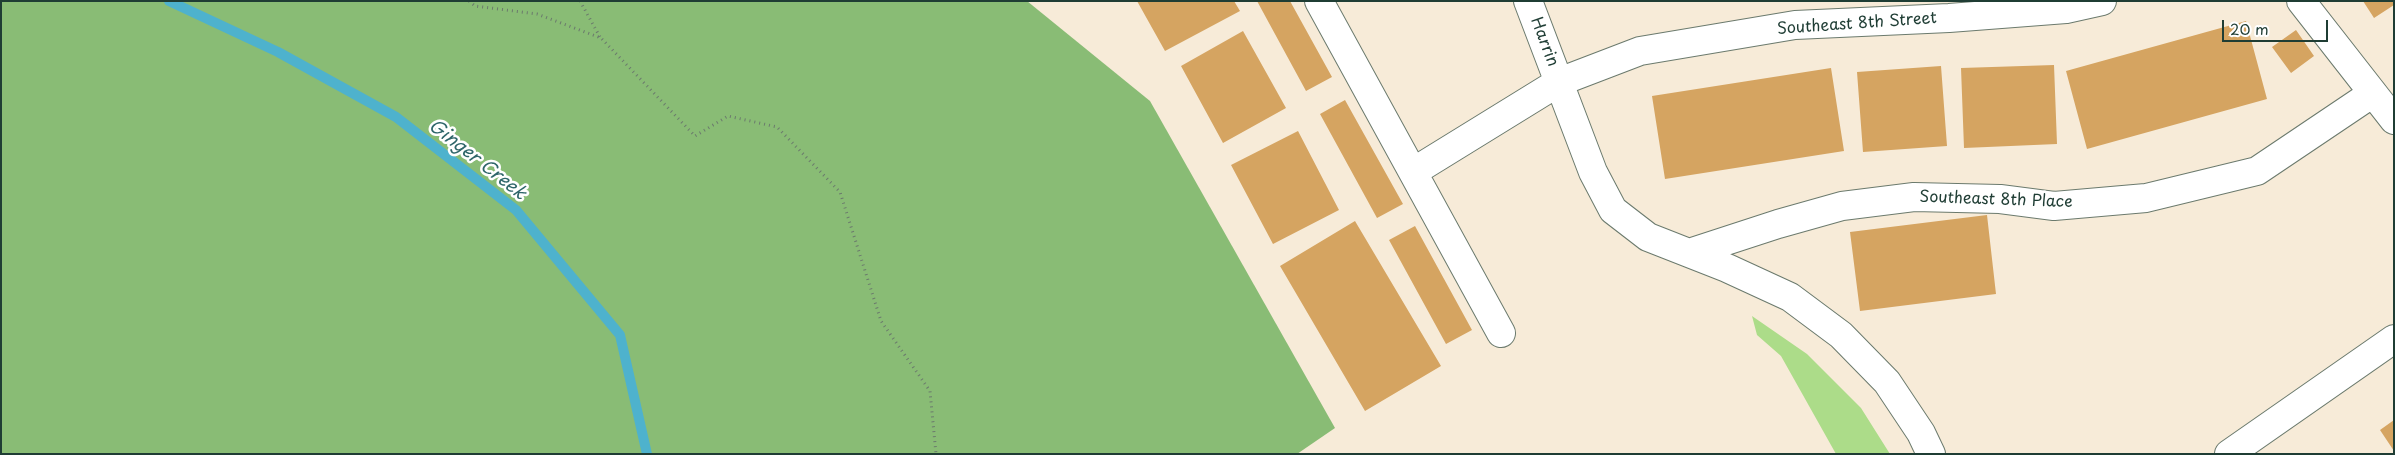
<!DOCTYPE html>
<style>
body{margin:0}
#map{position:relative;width:2395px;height:455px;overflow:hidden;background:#f7ebd8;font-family:"Playpen Sans",sans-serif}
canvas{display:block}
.frame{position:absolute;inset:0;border:2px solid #1f3d34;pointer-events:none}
.scale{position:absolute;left:2222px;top:20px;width:106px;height:22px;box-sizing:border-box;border:2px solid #1f3d34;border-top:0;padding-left:6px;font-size:15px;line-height:18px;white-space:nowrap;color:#1f3d34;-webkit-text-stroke:4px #fff;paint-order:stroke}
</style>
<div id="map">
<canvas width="2395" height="455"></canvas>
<div class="frame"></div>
<div class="scale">20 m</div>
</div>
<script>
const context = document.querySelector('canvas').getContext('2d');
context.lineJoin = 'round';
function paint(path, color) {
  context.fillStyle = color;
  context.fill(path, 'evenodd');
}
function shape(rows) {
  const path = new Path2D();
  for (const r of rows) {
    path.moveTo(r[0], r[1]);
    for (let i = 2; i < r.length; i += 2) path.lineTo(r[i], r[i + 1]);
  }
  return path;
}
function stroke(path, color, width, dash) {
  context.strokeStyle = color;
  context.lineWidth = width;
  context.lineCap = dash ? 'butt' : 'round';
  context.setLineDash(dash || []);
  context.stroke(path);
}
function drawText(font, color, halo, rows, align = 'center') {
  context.font = font + ' "Playpen Sans",sans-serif';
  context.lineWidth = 5;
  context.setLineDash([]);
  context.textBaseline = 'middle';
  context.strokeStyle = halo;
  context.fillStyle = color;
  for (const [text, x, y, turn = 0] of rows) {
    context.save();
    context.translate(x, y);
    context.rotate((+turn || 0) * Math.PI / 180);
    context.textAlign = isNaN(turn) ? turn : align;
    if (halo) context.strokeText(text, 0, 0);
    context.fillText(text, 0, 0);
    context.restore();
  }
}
paint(shape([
 [1752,316,1807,354,1861,408,1890,454,1836,454,1781,356,1757,335]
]), '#acdc89');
paint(shape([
 [1,1,1027,1,1150,101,1335,428,1297,454,1,454]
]), '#89bc75');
stroke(shape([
 [169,1,278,52,396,117,516,210,620,335,647,454]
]), '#4eb2cd', 10);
paint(shape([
 [1137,1,1234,1,1240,11,1165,51],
 [1257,1,1290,1,1332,77,1306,91],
 [2363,1,2394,1,2394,5,2374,18],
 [2246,21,2267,99,2087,149,2066,71],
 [2296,30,2314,56,2291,73,2272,47],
 [1243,31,1286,108,1223,143,1181,66],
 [2054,65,2057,144,1964,148,1961,68],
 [1941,66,1947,146,1863,152,1857,72],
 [1831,68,1844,151,1665,179,1652,96],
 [1345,100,1403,204,1377,218,1320,114],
 [1298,131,1339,210,1273,244,1231,165],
 [1987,215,1996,294,1860,311,1850,232],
 [1355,221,1441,366,1365,411,1280,266],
 [1415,226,1472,330,1446,344,1389,240],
 [2394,420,2394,451,2380,430]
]), '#d5a461');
const minor = shape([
 [1319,1,1501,333],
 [1528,1,1593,172,1613,210,1648,237,1727,268,1790,297,1841,335,1887,382,1921,433,1931,454],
 [2301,1,2394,120],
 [1413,172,1559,82,1640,51,1795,25,1949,18,2066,9,2102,1],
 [1689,253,1778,224,1842,206,1914,197,2000,199,2054,206,2146,198,2257,171,2373,93],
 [2229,454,2394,339]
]);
stroke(minor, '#6b7a6d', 30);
stroke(shape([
 [469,1,475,6,537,14,601,38,695,136,728,116,777,127,840,192,881,321,930,391,936,454],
 [580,1,600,37]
]), '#6b7a6d', 3, [1, 4]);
stroke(minor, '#fff', 28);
drawText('16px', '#1f3d34', '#fff', [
 ["Southeast 8th Street",1857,24,-4],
 ["Harrin",1544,42,69],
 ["Southeast 8th Place",1996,200,2]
]);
drawText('italic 18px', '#2f666a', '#fff', [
 ["Ginger Creek",477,160,38]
]);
</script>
